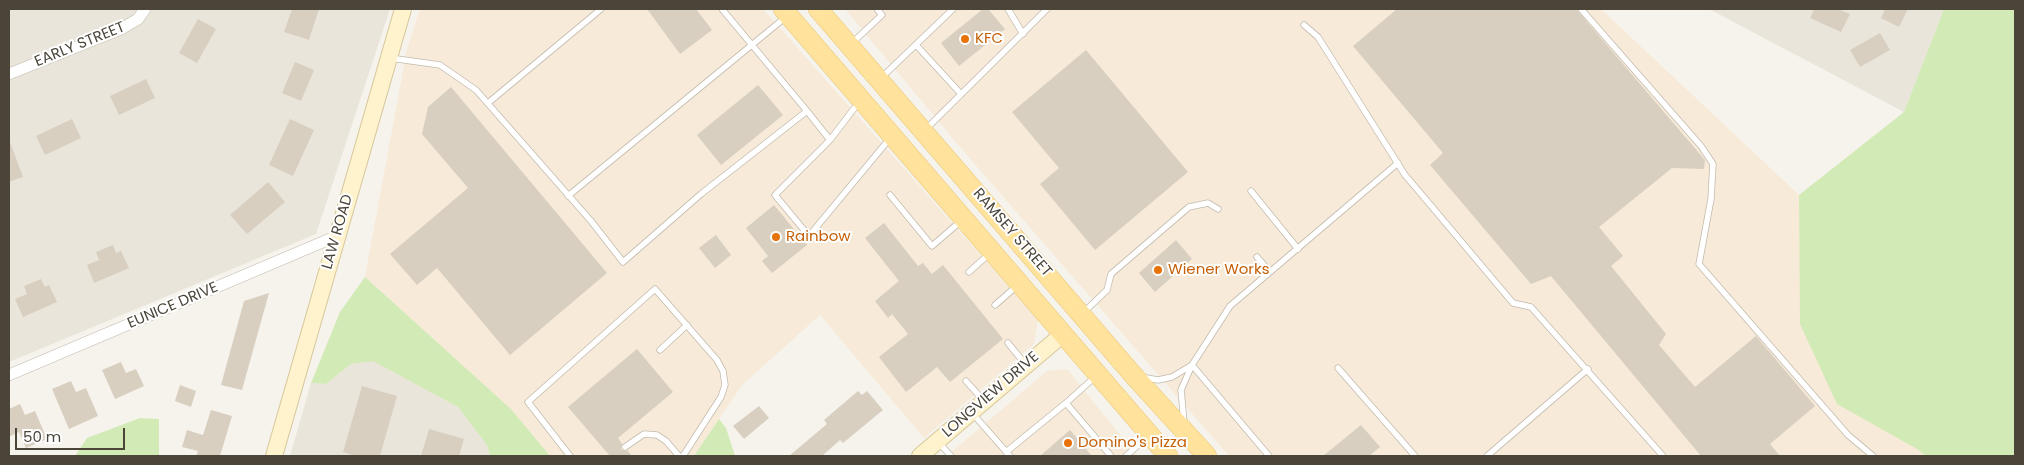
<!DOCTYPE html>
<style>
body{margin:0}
#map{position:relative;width:2024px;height:465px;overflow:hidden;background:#f6f3ec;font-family:Poppins,sans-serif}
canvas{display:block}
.frame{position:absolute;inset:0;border:10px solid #4b4439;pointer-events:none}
.scale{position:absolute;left:15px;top:428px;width:110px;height:22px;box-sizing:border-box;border:2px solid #4b4439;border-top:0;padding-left:6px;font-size:15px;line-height:18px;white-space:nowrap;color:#4b4439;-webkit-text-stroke:4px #fff;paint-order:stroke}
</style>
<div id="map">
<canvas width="2024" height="465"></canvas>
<div class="frame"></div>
<div class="scale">50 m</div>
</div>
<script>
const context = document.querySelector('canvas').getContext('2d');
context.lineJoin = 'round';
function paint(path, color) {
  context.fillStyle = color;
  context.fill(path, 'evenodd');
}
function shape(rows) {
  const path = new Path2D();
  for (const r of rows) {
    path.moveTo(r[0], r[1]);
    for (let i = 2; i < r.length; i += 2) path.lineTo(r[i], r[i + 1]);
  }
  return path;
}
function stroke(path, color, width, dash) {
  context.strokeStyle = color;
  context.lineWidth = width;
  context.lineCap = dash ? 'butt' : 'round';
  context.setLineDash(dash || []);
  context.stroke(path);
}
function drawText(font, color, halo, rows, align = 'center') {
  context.font = font + ' Poppins,sans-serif';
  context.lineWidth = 4;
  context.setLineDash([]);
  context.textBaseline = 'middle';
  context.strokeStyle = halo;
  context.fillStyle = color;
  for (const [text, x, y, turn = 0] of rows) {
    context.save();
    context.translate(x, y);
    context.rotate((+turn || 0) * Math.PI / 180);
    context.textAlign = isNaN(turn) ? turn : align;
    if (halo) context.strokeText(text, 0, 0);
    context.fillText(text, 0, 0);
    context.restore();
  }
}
paint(shape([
 [9,9,390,9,316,234,9,362],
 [1709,9,1944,9,1904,112],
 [373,360,458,407,487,445,490,456,290,456,311,383,326,384,351,364]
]), '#eae5da');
paint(shape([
 [420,9,763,9,1038,320,1034,344,924,438,820,315,742,385,694,456,550,456,511,409,365,277,407,49],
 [845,9,1601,9,1799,195,1800,248,1917,449,1926,456,1229,456,959,146],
 [1067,369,1137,456,947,456,1047,371]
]), '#f7ead8');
paint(shape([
 [1944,9,2015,9,2015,456,1926,456,1917,449,1837,404,1800,324,1799,195,1904,112],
 [365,277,511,409,550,456,490,456,487,445,458,407,373,361,351,364,326,384,311,383,340,312],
 [140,418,159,419,159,456,75,456,87,438],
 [719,419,726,428,735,456,694,456]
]), '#d2eab5');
paint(shape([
 [292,9,319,9,309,40,284,32],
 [647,9,696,9,712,30,680,54],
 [983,9,988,9,1005,29,959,66,941,43],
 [1397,9,1576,9,1705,160,1704,169,1672,168,1599,227,1623,256,1611,266,1666,334,1659,345,1695,387,1756,336,1815,406,1770,444,1780,456,1701,456,1551,276,1531,284,1430,165,1443,153,1353,46],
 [1814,9,1838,9,1850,14,1841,32,1810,18],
 [1885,9,1908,9,1899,27,1881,18],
 [198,19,216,29,197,63,179,53],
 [1880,33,1890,50,1860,67,1850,50],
 [1086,50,1188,172,1095,250,1040,184,1059,168,1012,112],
 [295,62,314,70,301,101,282,93],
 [146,79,155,98,119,115,110,96],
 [758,85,783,115,721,165,697,135],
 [451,87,607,273,510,355,437,268,417,285,390,254,468,188,422,134,428,107],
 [72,119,81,138,45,155,36,136],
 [290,119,314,130,293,176,269,165],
 [10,142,23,177,9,182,9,143],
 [268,182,285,202,247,234,230,215],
 [774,205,807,245,772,273,762,261,768,256,746,228],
 [884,223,918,266,923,263,932,274,943,265,1003,339,950,382,937,367,906,392,879,357,908,334,892,314,888,318,875,301,899,281,865,238],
 [716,235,731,255,715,268,699,248],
 [1176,240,1192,259,1155,292,1139,273],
 [113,245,116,253,121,251,129,268,94,283,87,265,99,260,96,252],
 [41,279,45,287,49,285,57,302,23,317,15,299,27,294,24,286],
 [269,293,242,390,221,385,244,301],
 [637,349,673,392,618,438,622,444,621,450,628,451,632,456,610,456,568,407],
 [121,362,126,373,136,369,144,386,115,399,102,370],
 [71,381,76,392,86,388,98,416,69,429,52,389],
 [180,385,196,391,191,407,175,401],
 [362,386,397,396,380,456,356,456,343,452],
 [858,391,862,395,867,391,883,410,843,443,840,440,822,456,789,456,827,424,824,420],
 [20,404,25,415,35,411,47,439,26,448,19,432,9,437,9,409],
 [759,406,769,418,744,439,733,426],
 [211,410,232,416,220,456,196,456,198,451,182,447,187,430,203,435],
 [1361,425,1380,447,1369,456,1323,456],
 [429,429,464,439,459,456,421,456],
 [1070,430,1092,456,1040,456]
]), '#d8cfc1');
const lane = shape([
 [1008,9,1023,34],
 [1581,9,1701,146,1713,164,1711,199,1699,264,1848,435,1873,456],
 [1304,25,1318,37,1405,175,1422,195,1513,303,1531,307,1663,456],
 [852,43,882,15,877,9],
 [917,46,961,94],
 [390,58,440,65,476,90,591,221,623,262,701,194,807,111,722,9],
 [881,78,953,9],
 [859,102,830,140,775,195,809,236,891,137],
 [488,103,601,9],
 [807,111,830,140],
 [925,130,1047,9],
 [1251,191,1298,249],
 [890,195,932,246,961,221],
 [568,196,787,16],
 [1257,257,1270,272],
 [969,272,989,254],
 [995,305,1018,285],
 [1083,313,1107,290,1111,274,1189,207,1208,203,1218,209],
 [1008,343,1026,365],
 [660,350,687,325],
 [1192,365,1269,456],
 [1338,368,1415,456],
 [1141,377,1158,380,1172,377,1192,365],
 [966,381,983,400],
 [1066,403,1096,376],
 [973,414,1010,456],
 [1184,422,1181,390,1192,365,1230,306,1398,163],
 [939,443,951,456],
 [625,447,644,434,657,435,666,441,679,456],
 [1006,452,1066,403,1111,456],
 [570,456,528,402,655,289,717,360,723,371,725,385,721,397,683,456],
 [1126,456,1148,436],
 [1487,456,1588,369]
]);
const street = shape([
 [9,74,121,29,138,19,145,9],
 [9,375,337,236]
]);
const secondary = shape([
 [274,456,403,9],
 [920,456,1063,334]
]);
const primary = shape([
 [783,9,1168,456],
 [818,9,1134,376,1207,456]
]);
stroke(lane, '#c2bbae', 7);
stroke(street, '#c2bbae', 12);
stroke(secondary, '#d6c79b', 18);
stroke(primary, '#e6c16a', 20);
stroke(lane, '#fff', 5.5);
stroke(street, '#fff', 11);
stroke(secondary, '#fff3cd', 16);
stroke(primary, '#ffe39c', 19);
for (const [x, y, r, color] of [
 [965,39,5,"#e8710a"],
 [776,237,5,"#e8710a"],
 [1158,270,5,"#e8710a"],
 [1068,443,5,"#e8710a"]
]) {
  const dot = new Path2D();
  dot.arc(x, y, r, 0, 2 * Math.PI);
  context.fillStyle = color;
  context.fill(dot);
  stroke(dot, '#fff', 2);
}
drawText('15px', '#c56008', '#fff', [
 ["KFC",975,39],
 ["Rainbow",786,237],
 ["Wiener Works",1168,270],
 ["Domino's Pizza",1078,443]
], 'left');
drawText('15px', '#4b4439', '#fff', [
 ["EARLY STREET",80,45,-22],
 ["LAW ROAD",338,232,-74],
 ["RAMSEY STREET",1012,233,49],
 ["EUNICE DRIVE",173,306,-23],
 ["LONGVIEW DRIVE",991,395,-41]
]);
</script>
